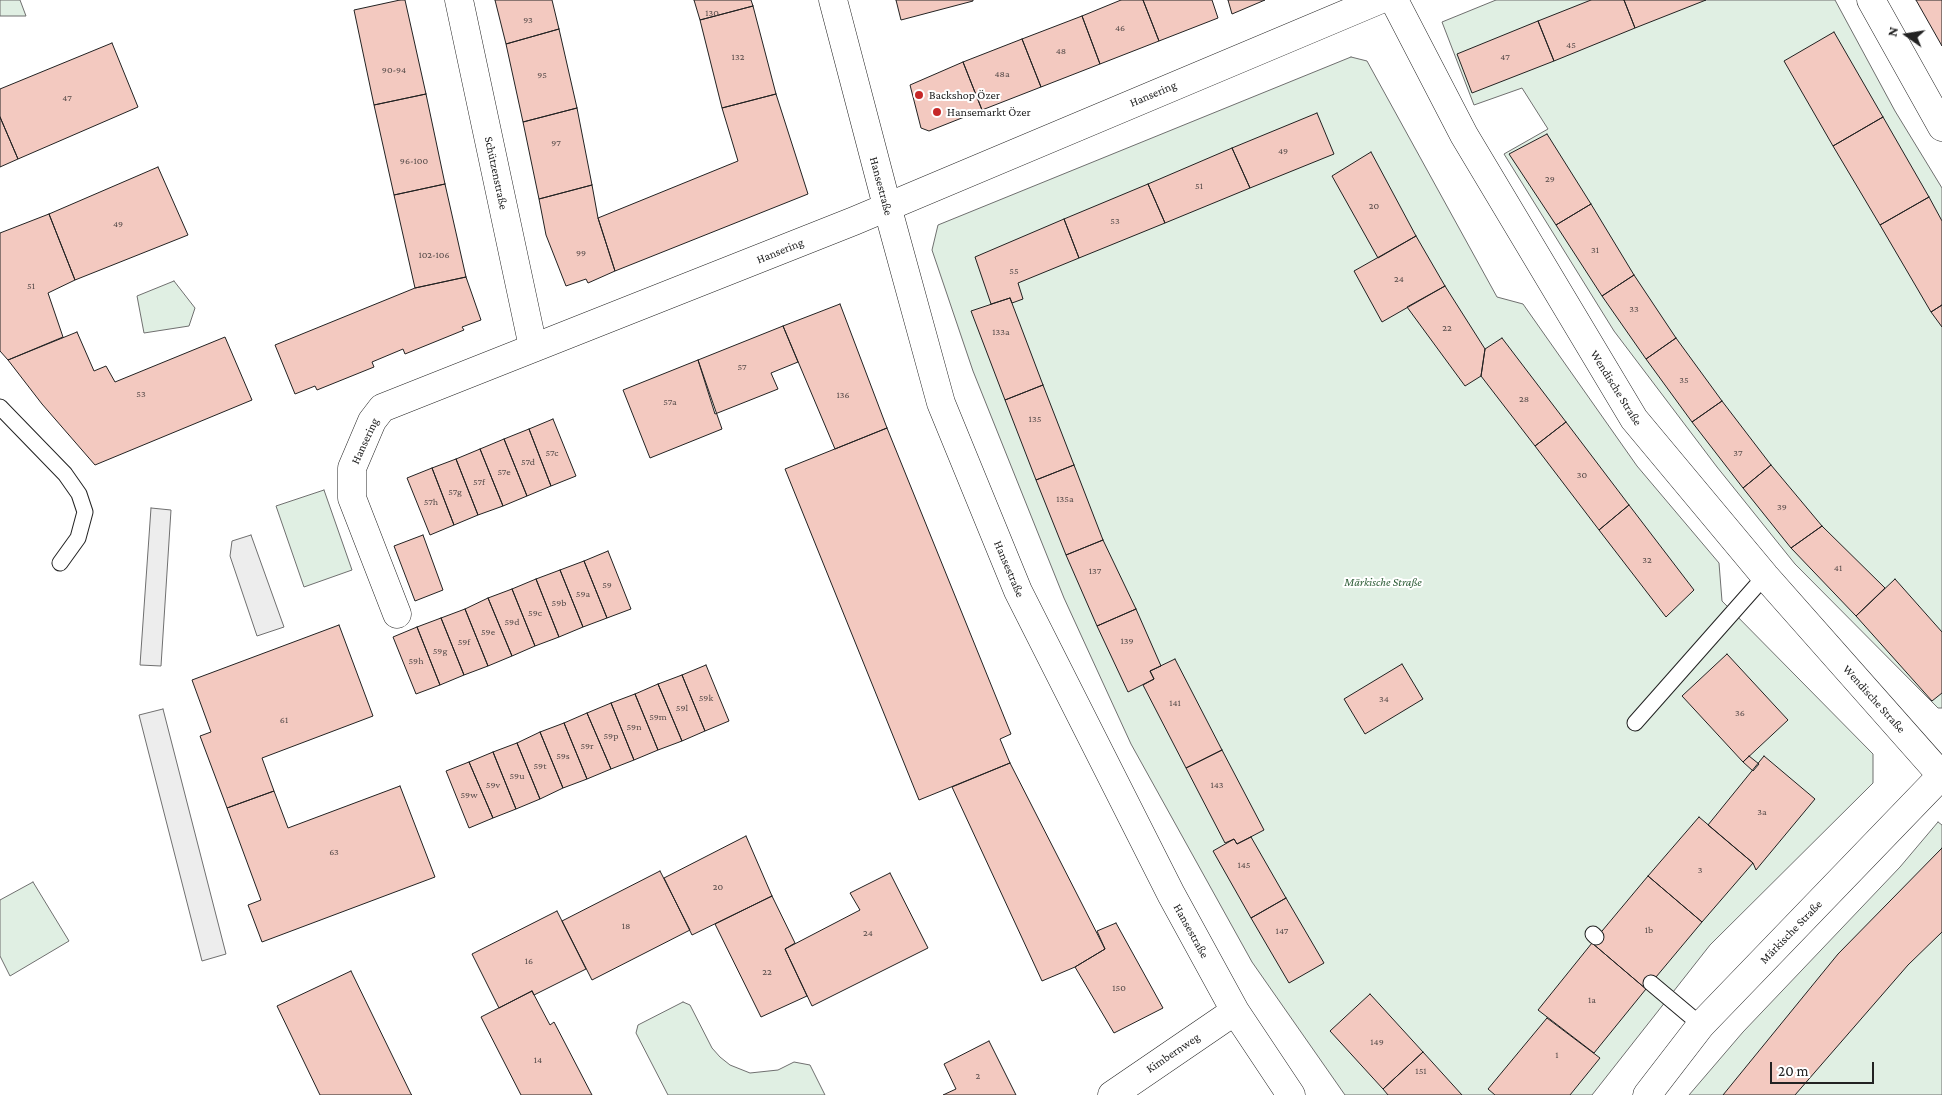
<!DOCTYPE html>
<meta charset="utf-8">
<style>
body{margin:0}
#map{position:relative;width:1942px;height:1095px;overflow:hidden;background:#fff;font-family:"Crimson Pro",serif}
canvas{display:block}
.north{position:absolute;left:1882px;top:10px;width:50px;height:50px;-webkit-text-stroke:4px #fff;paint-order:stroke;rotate:283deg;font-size:14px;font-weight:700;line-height:20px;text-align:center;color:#222}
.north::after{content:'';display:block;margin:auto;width:18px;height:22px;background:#222;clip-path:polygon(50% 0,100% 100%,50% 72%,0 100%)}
.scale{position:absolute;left:1770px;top:1062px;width:104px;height:22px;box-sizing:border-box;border:2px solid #222;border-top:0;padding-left:6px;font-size:15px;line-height:18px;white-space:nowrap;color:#222;-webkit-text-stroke:4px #fff;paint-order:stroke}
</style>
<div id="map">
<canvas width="1942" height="1095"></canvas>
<div class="north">N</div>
<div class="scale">20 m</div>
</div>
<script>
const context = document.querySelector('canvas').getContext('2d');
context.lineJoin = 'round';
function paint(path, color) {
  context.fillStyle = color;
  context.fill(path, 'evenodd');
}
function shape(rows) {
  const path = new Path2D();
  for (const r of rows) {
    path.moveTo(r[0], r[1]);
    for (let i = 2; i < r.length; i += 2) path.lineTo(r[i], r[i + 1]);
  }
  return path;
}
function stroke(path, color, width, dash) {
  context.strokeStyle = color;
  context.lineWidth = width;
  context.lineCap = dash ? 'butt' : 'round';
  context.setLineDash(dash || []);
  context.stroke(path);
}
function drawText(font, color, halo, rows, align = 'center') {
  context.font = font + ' "Crimson Pro",serif';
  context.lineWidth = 4;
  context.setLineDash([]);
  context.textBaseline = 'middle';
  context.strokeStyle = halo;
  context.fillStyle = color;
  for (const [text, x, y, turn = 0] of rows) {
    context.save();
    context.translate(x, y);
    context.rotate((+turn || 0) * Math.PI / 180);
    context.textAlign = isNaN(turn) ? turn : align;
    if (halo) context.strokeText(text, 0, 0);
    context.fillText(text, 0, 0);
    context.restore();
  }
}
const green = shape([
 [0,0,20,0,26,16,0,16,0,0],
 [1496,0,1835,0,1895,111,1942,188,1942,708,1938,708,1795,564,1717,467,1614,331,1504,154,1548,129,1522,88,1474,105,1442,22,1496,0],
 [1351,57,1367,61,1497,297,1523,304,1637,466,1719,563,1722,601,1873,754,1873,783,1710,945,1592,1095,1345,1095,1252,962,1131,744,1064,598,973,371,932,250,938,225,1351,57],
 [174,281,195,308,189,326,144,333,137,296,174,281],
 [324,490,352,570,304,587,276,506,324,490],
 [1938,822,1942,825,1942,1095,1689,1095,1743,1032,1900,867,1938,822],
 [33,882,69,941,10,976,0,956,0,900,33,882],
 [683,1002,690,1005,712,1048,720,1057,730,1065,750,1073,778,1070,794,1062,810,1065,825,1095,668,1095,636,1033,638,1025,683,1002]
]);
paint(green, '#e0efe3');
stroke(green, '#6f6f6f', 1);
const parking = shape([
 [151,508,171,510,161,666,140,665,151,508],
 [251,535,284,627,257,636,230,556,232,541,251,535],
 [163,709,226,954,202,961,139,715,163,709]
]);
paint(parking, '#ededed');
stroke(parking, '#6f6f6f', 1);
const building = shape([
 [400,0,405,0,426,94,374,105,354,10,400,0],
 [495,0,552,0,559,29,506,44,495,0],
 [694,0,751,0,753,6,700,20,694,0],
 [896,0,973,0,973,1,901,20,896,0],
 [1121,0,1143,0,1159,41,1100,64,1082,16,1121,0],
 [1143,0,1212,0,1218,18,1159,41,1143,0],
 [1228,0,1265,0,1232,14,1228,0],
 [1591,0,1624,0,1635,28,1554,61,1538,21,1591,0],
 [1624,0,1706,0,1635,28,1624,0],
 [1916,0,1942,0,1942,46,1916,0],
 [753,6,776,94,722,108,700,20,753,6],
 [1082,16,1100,64,1041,87,1022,39,1082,16],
 [1538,21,1554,61,1472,93,1457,54,1538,21],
 [559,29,577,108,523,122,506,44,559,29],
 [1834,32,1883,117,1833,146,1784,61,1834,32],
 [1022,39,1041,87,982,110,963,62,1022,39],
 [112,43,138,107,18,159,0,117,0,89,112,43],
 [963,62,982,110,929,131,921,128,910,85,963,62],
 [426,94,445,184,394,195,374,105,426,94],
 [776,94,808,194,615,271,598,218,738,161,722,108,776,94],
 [577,108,592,185,539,199,523,122,577,108],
 [1317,113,1334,154,1250,188,1232,148,1317,113],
 [0,117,18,159,0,167,0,117],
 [1883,117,1929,197,1880,225,1833,146,1883,117],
 [1547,134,1591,204,1556,225,1509,154,1547,134],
 [1232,148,1250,188,1165,223,1148,184,1232,148],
 [1371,152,1416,236,1378,258,1332,176,1371,152],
 [158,167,188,235,75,280,49,214,158,167],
 [445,184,466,277,415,288,394,195,445,184],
 [1148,184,1165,223,1079,258,1064,219,1148,184],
 [592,185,598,218,615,271,588,283,586,279,566,286,546,235,539,199,592,185],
 [1929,197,1942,221,1942,305,1931,312,1880,225,1929,197],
 [1591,204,1634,275,1602,296,1556,225,1591,204],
 [49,214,75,280,48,293,63,337,8,360,0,351,0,233,49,214],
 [1064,219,1079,258,1018,283,1023,299,1012,303,1010,298,991,304,975,257,1064,219],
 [1416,236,1445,286,1382,322,1354,271,1416,236],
 [1634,275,1676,338,1646,359,1602,296,1634,275],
 [466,277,481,320,462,327,464,330,405,354,403,349,372,362,374,367,317,390,315,386,295,394,275,345,415,288,466,277],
 [1445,286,1485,349,1481,376,1465,386,1407,307,1445,286],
 [1010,298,1043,385,1005,400,971,311,1010,298],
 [840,304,887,428,835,449,783,326,840,304],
 [1942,305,1942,327,1931,312,1942,305],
 [783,326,798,362,771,373,778,389,715,414,698,360,783,326],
 [77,332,94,371,106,366,115,382,225,337,252,400,95,465,42,404,8,360,77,332],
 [1502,338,1566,422,1535,446,1481,376,1485,349,1502,338],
 [1676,338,1722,401,1692,422,1646,359,1676,338],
 [698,360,722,429,650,458,623,390,698,360],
 [1043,385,1074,465,1036,480,1005,400,1043,385],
 [1722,401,1771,465,1743,488,1692,422,1722,401],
 [553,419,576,476,551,486,529,429,553,419],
 [1566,422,1629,505,1599,530,1535,446,1566,422],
 [887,428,1011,734,1000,739,1010,763,919,800,785,469,887,428],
 [529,429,551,486,527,496,504,439,529,429],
 [504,439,527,496,503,506,480,449,504,439],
 [480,449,503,506,478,515,456,459,480,449],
 [456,459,478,515,454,525,432,468,456,459],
 [1074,465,1103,540,1066,555,1036,480,1074,465],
 [1771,465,1822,526,1791,548,1743,488,1771,465],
 [432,468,454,525,430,535,407,478,432,468],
 [1629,505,1694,590,1666,617,1599,530,1629,505],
 [1822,526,1885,588,1856,616,1791,548,1822,526],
 [423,535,443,590,415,601,394,546,423,535],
 [1103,540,1136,609,1097,626,1066,555,1103,540],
 [608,551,631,609,607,618,584,561,608,551],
 [584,561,607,618,583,627,560,570,584,561],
 [560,570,583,627,559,637,536,579,560,570],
 [536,579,559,637,535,646,512,589,536,579],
 [1895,579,1942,632,1942,693,1932,701,1856,616,1895,579],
 [512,589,535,646,512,656,488,598,512,589],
 [488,598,512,656,488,666,465,609,488,598],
 [465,609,488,666,464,675,441,618,465,609],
 [1136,609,1161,666,1150,671,1154,679,1128,692,1097,626,1136,609],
 [441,618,464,675,440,685,417,627,441,618],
 [339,625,373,716,262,758,274,791,227,808,200,736,211,732,192,680,339,625],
 [417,627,440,685,416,694,393,637,417,627],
 [1727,654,1788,720,1743,762,1682,696,1727,654],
 [1175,659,1222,750,1186,768,1143,685,1154,679,1150,671,1175,659],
 [1402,664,1423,699,1365,734,1344,699,1402,664],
 [706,665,729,721,705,731,682,675,706,665],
 [682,675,705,731,682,741,658,684,682,675],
 [658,684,682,741,658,750,635,694,658,684],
 [635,694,658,750,634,760,611,703,635,694],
 [611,703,634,760,611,769,587,713,611,703],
 [587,713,611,769,587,779,564,723,587,713],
 [564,723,587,779,563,788,540,732,564,723],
 [540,732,563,788,540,799,517,743,540,732],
 [517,743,540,799,516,809,493,752,517,743],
 [1222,750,1264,830,1237,844,1234,839,1225,843,1186,768,1222,750],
 [493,752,516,809,493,818,469,762,493,752],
 [1749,756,1759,764,1753,771,1743,762,1749,756],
 [1764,756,1815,799,1756,870,1753,863,1708,825,1764,756],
 [469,762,493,818,469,828,446,771,469,762],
 [1010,763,1105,949,1075,967,1042,981,952,787,1010,763],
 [400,786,435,877,262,942,248,905,261,900,227,808,274,791,288,828,400,786],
 [1699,817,1753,863,1702,922,1648,876,1699,817],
 [746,836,772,896,692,935,664,878,746,836],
 [1251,837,1286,898,1251,918,1213,851,1234,839,1237,844,1251,837],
 [1942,848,1942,932,1908,965,1795,1095,1723,1095,1838,954,1942,848],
 [660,871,690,930,592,980,562,921,660,871],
 [890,873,928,948,812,1006,785,949,860,910,850,893,890,873],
 [1648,876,1702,922,1646,989,1592,943,1648,876],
 [772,896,795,943,785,949,807,996,761,1017,715,924,772,896],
 [1286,898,1324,963,1289,983,1251,918,1286,898],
 [557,911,586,969,534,995,532,991,499,1008,472,954,557,911],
 [1116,923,1163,1008,1114,1033,1075,967,1105,949,1097,931,1116,923],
 [1592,943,1646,989,1594,1053,1538,1010,1592,943],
 [351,971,411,1094,412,1095,320,1095,277,1006,351,971],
 [532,991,550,1025,554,1022,592,1095,521,1095,481,1017,532,991],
 [1370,994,1423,1052,1383,1089,1330,1031,1370,994],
 [1547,1018,1600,1058,1570,1095,1495,1095,1488,1089,1547,1018],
 [989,1041,1016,1095,943,1095,956,1089,944,1064,989,1041],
 [1423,1052,1462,1095,1388,1095,1383,1089,1423,1052]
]);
paint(building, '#f3c9c0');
stroke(building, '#222', 1);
const lane = shape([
 [0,407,65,474,79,494,85,512,78,538,60,563],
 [1635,723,1765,576],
 [1593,934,1596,937],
 [1651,983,1701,1025]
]);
const street = shape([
 [459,0,533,347],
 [833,0,887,206,941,403,1018,591,1171,894,1235,1011,1291,1095],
 [1871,0,1942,127],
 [397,614,352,498,352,468,372,421,382,408,854,221,1379,0],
 [1112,1095,1235,1011],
 [1647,1095,1701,1025,1942,775]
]);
const secondary = shape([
 [1394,0,1464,135,1634,419,1765,576,1942,776]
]);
stroke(lane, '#222', 17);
stroke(street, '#222', 29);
stroke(secondary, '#222', 29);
stroke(lane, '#fff', 15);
stroke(street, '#fff', 28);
stroke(secondary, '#fff', 28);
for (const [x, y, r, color] of [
 [919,95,5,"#c62828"],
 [937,112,5,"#c62828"]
]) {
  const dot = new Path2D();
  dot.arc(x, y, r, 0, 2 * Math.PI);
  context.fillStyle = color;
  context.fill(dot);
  stroke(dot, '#fff', 2);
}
drawText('10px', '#564c4a', null, [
 ["130",712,13],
 ["93",528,20],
 ["46",1120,28],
 ["45",1571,45],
 ["48",1061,51],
 ["132",738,57],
 ["47",1505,57],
 ["90-94",394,70],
 ["48a",1002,74],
 ["95",542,75],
 ["47",67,98],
 ["97",556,143],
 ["49",1283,151],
 ["96-100",414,161],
 ["29",1550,179],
 ["51",1199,186],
 ["20",1374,206],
 ["53",1115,221],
 ["49",118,224],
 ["31",1595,250],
 ["99",581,253],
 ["102-106",434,255],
 ["55",1014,271],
 ["24",1399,279],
 ["51",31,286],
 ["33",1634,309],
 ["22",1447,328],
 ["133a",1001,332],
 ["57",742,367],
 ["35",1684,380],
 ["53",141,394],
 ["136",843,395],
 ["28",1524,399],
 ["57a",670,402],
 ["135",1035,419],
 ["57c",552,453],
 ["37",1738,453],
 ["57d",528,462],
 ["57e",504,472],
 ["30",1582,475],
 ["57f",479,482],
 ["57g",455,492],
 ["135a",1065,499],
 ["57h",431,502],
 ["39",1782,507],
 ["32",1647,560],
 ["41",1838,568],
 ["137",1095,571],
 ["59",607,585],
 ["59a",583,594],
 ["59b",559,603],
 ["59c",535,613],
 ["59d",512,622],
 ["59e",488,632],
 ["139",1127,641],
 ["59f",464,642],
 ["59g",440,651],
 ["59h",416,661],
 ["59k",706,698],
 ["34",1384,699],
 ["141",1175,703],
 ["59l",682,708],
 ["36",1740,713],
 ["59m",658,717],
 ["61",284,720],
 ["59n",634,727],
 ["59p",611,736],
 ["59r",587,746],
 ["59s",563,756],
 ["59t",540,766],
 ["59u",517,776],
 ["59v",493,785],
 ["143",1217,785],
 ["59w",469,795],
 ["3a",1762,812],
 ["63",334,852],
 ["145",1244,865],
 ["3",1700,870],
 ["20",718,887],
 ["18",626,926],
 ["1b",1649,930],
 ["147",1282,931],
 ["24",868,933],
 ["16",529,961],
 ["22",767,972],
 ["150",1119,988],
 ["1a",1592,1000],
 ["149",1377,1042],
 ["1",1557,1055],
 ["14",538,1060],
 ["151",1421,1071],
 ["2",978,1076]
]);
drawText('12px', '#222', '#fff', [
 ["Hansering",1153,94,-23],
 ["Schützenstraße",496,173,78],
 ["Hansestraße",881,186,75],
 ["Hansering",780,251,-22],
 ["Wendische Straße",1616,388,58],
 ["Hansering",365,441,-65],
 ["Hansestraße",1009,569,67],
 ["Wendische Straße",1874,699,48],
 ["Hansestraße",1191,931,61],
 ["Märkische Straße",1791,932,-46],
 ["Kimbernweg",1173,1053,-34]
]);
drawText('12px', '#222', '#fff', [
 ["Backshop Özer",929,95],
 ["Hansemarkt Özer",947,112]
], 'left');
drawText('italic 12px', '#2f5e38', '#fff', [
 ["Märkische Straße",1383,582]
]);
</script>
